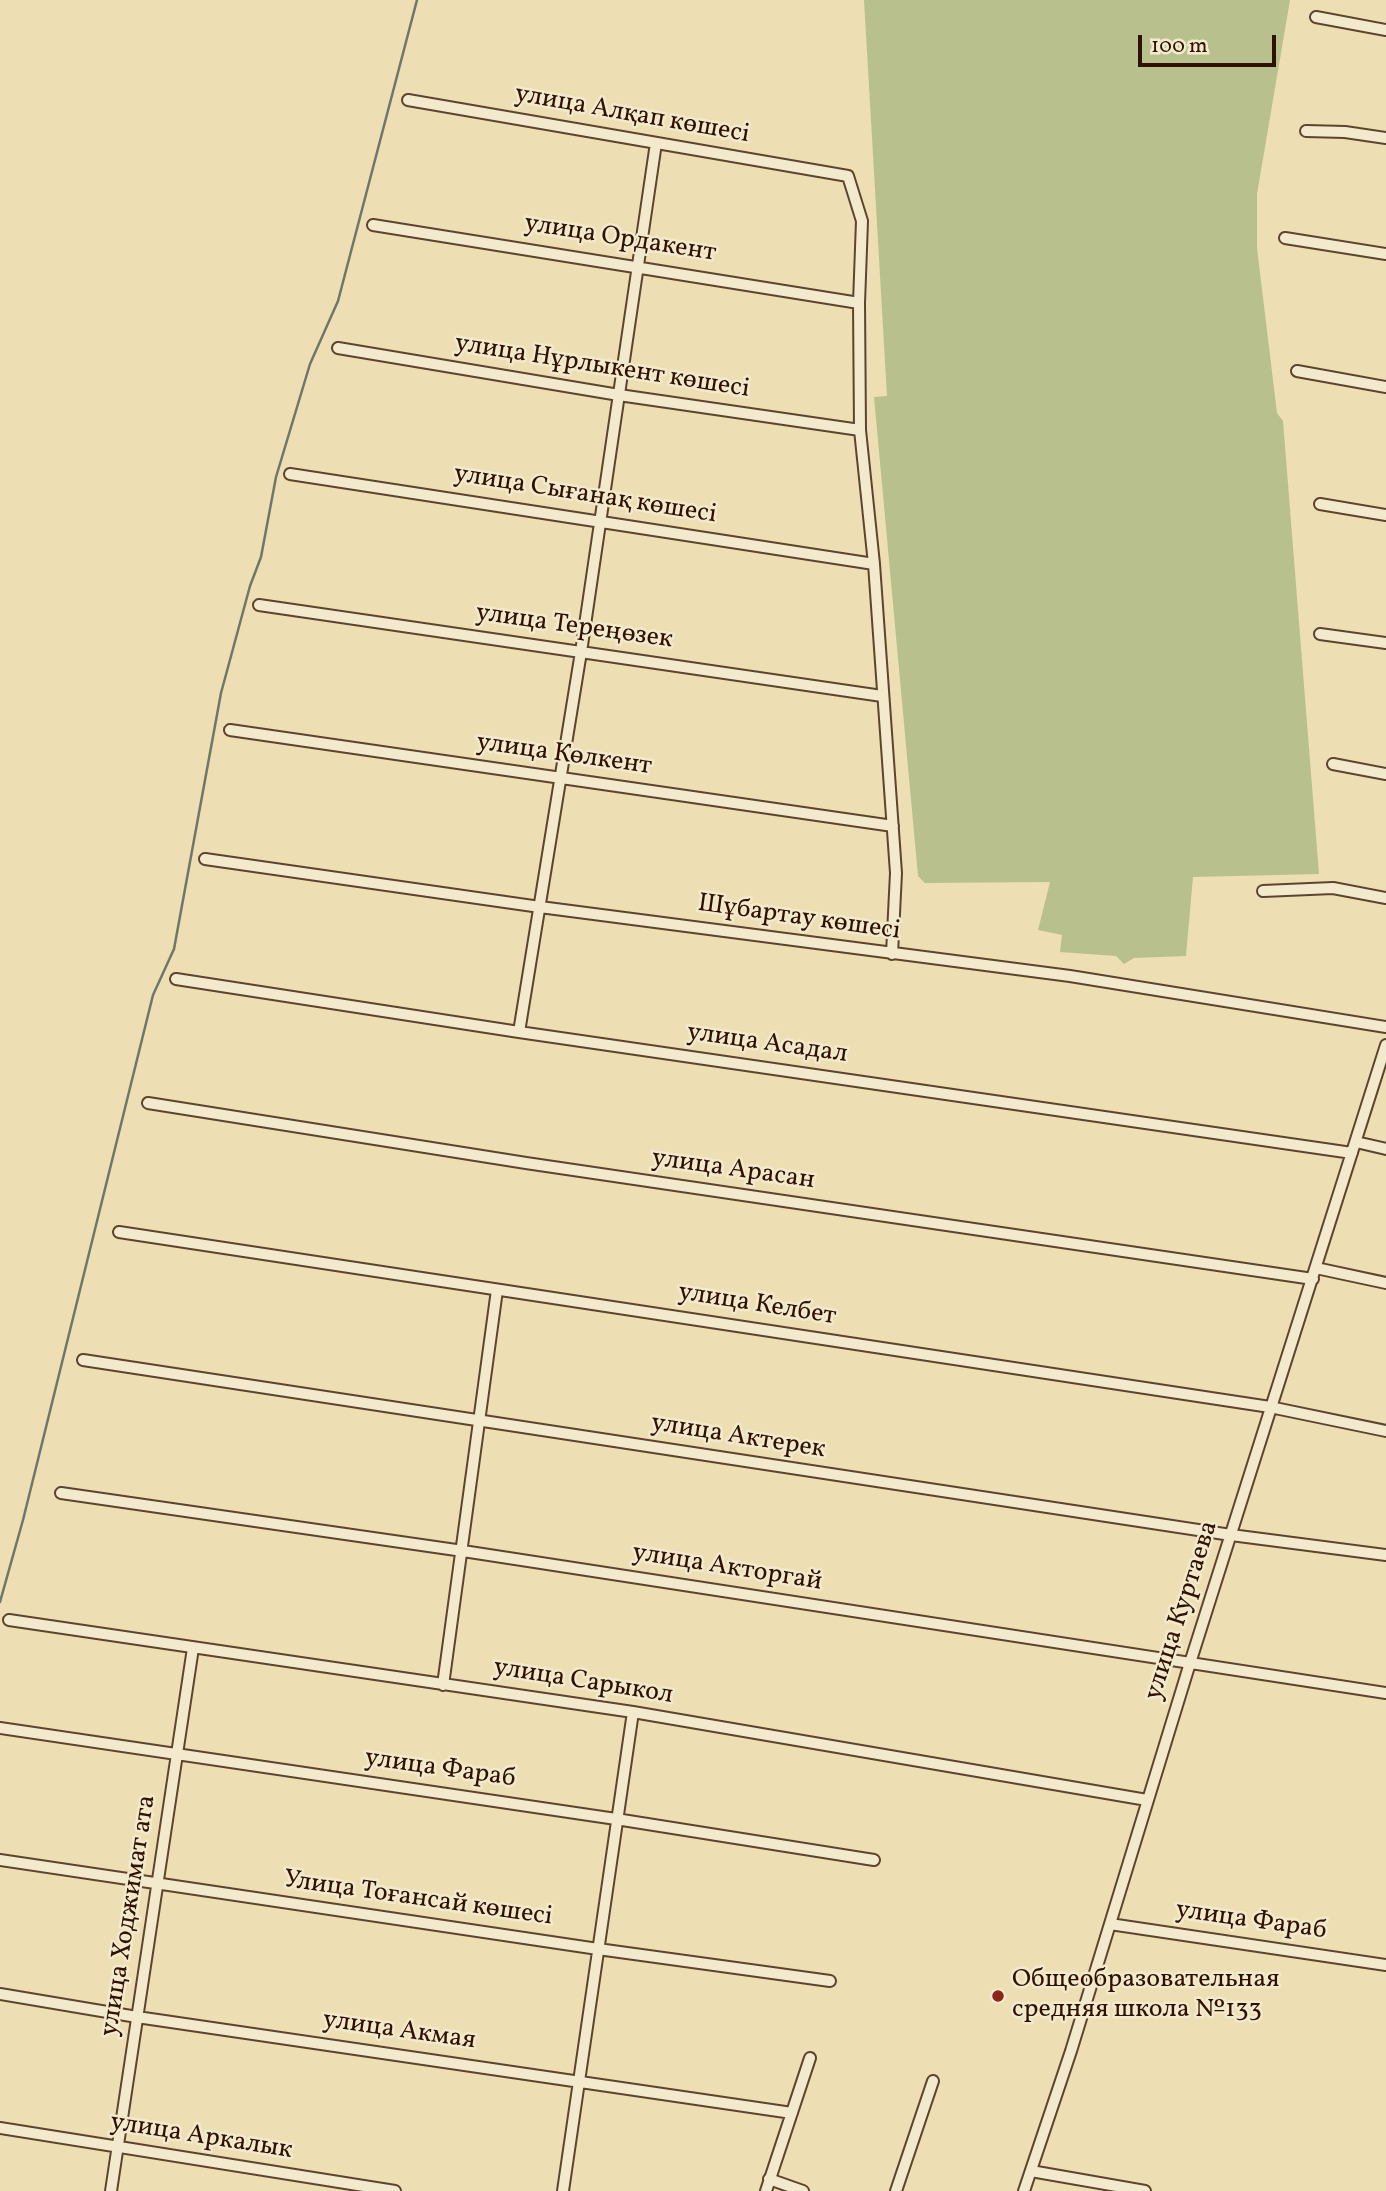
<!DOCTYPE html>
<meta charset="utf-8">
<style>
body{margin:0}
#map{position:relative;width:1386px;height:2191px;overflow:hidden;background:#eddeb4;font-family:Vollkorn,serif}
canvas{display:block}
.scale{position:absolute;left:1138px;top:35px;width:138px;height:32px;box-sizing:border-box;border:4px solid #2f1100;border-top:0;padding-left:9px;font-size:21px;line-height:24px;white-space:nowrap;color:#2f1100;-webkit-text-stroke:5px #f3eace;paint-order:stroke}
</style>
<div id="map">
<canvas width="1386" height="2191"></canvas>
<div class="scale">100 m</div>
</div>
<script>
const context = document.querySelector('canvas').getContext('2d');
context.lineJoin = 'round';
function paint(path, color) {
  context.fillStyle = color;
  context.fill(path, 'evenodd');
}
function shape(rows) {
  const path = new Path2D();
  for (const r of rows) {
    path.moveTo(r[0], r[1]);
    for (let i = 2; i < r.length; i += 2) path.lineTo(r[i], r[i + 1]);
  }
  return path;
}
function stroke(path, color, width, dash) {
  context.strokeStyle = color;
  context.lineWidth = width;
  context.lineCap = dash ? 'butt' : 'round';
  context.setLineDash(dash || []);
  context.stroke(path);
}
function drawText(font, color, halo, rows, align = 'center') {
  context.font = font + ' Vollkorn,serif';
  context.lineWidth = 5;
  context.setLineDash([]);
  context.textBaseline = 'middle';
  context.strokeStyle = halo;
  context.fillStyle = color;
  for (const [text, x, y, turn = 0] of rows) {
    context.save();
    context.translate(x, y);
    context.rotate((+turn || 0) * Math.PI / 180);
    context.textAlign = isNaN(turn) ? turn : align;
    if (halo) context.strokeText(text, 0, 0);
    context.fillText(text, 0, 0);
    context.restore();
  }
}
paint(shape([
 [864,0,1290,0,1257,194,1257,248,1277,413,1283,421,1319,874,1193,877,1186,956,1134,958,1124,964,1116,956,1060,952,1062,935,1038,930,1050,882,925,883,918,876,874,397,887,396]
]), '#b8c18e');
stroke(shape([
 [0,1602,23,1520,153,995,174,949,221,693,250,586,261,557,276,477,310,364,338,301,417,0]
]), '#6f776b', 2.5);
const minor = shape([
 [1316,17,1386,30],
 [408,100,848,176,862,221,859,303,860,430,874,564,896,873,892,954],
 [1306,131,1345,132,1386,138],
 [373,225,859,303],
 [1285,238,1386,254],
 [338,348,619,395,860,430],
 [1297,371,1386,387],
 [290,474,874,564],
 [1320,504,1386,515],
 [259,605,882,696],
 [1320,634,1386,643],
 [230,730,893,826],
 [1333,764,1386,774],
 [205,859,540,907,1070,976,1386,1027],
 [1263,891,1333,888,1386,898],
 [176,979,519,1032,1352,1153],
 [519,1032,581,652,656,143],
 [148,1103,526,1163,1313,1279],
 [1356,1142,1386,1149],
 [119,1232,1270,1407,1386,1431],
 [1316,1268,1386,1283],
 [83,1360,1231,1535,1386,1555],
 [61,1493,463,1551,1386,1693],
 [9,1620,633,1712,1147,1800],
 [443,1685,497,1290],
 [0,1728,616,1819,874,1860],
 [0,1860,598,1949,830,1981],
 [1110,1924,1386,1965],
 [0,1994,137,2017,792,2113],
 [0,2128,395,2191],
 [1031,2171,1145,2191],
 [769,2179,803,2191],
 [111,2191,193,1648],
 [563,2191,633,1712],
 [766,2191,810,2058],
 [896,2191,933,2081],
 [1024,2191,1071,2051,1190,1663,1386,1045]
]);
stroke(minor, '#5e442d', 14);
stroke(minor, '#f3eace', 10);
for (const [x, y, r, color] of [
 [998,1996,7,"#8f2418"]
]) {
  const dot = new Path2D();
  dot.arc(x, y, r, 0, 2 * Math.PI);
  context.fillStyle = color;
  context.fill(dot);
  stroke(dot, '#f3eace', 2.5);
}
drawText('26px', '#2f1100', '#f3eace', [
 ["улица Алқап көшесі",632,116,10],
 ["улица Ордакент",620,240,9],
 ["улица Нұрлыкент көшесі",602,368,9],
 ["улица Сығанақ көшесі",585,496,9],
 ["улица Тереңөзек",574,628,8],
 ["улица Көлкент",564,756,8],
 ["Шұбартау көшесі",799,919,8],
 ["улица Асадал",767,1045,8],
 ["улица Арасан",733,1171,8],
 ["улица Келбет",757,1306,9],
 ["улица Актерек",738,1438,9],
 ["улица Акторгай",727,1569,9],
 ["улица Куртаева",1183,1611,-72],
 ["улица Сарыкол",583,1683,9],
 ["улица Фараб",440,1770,8],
 ["Улица Тоғансай көшесі",418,1900,8],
 ["улица Ходжимат ата",130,1916,-81],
 ["улица Фараб",1251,1922,8],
 ["улица Акмая",399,2032,8],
 ["улица Аркалык",201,2138,9]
]);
drawText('26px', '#2f1100', '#f3eace', [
 ["Общеобразовательная",1012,1981],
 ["средняя школа №133",1012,2011]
], 'left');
</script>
